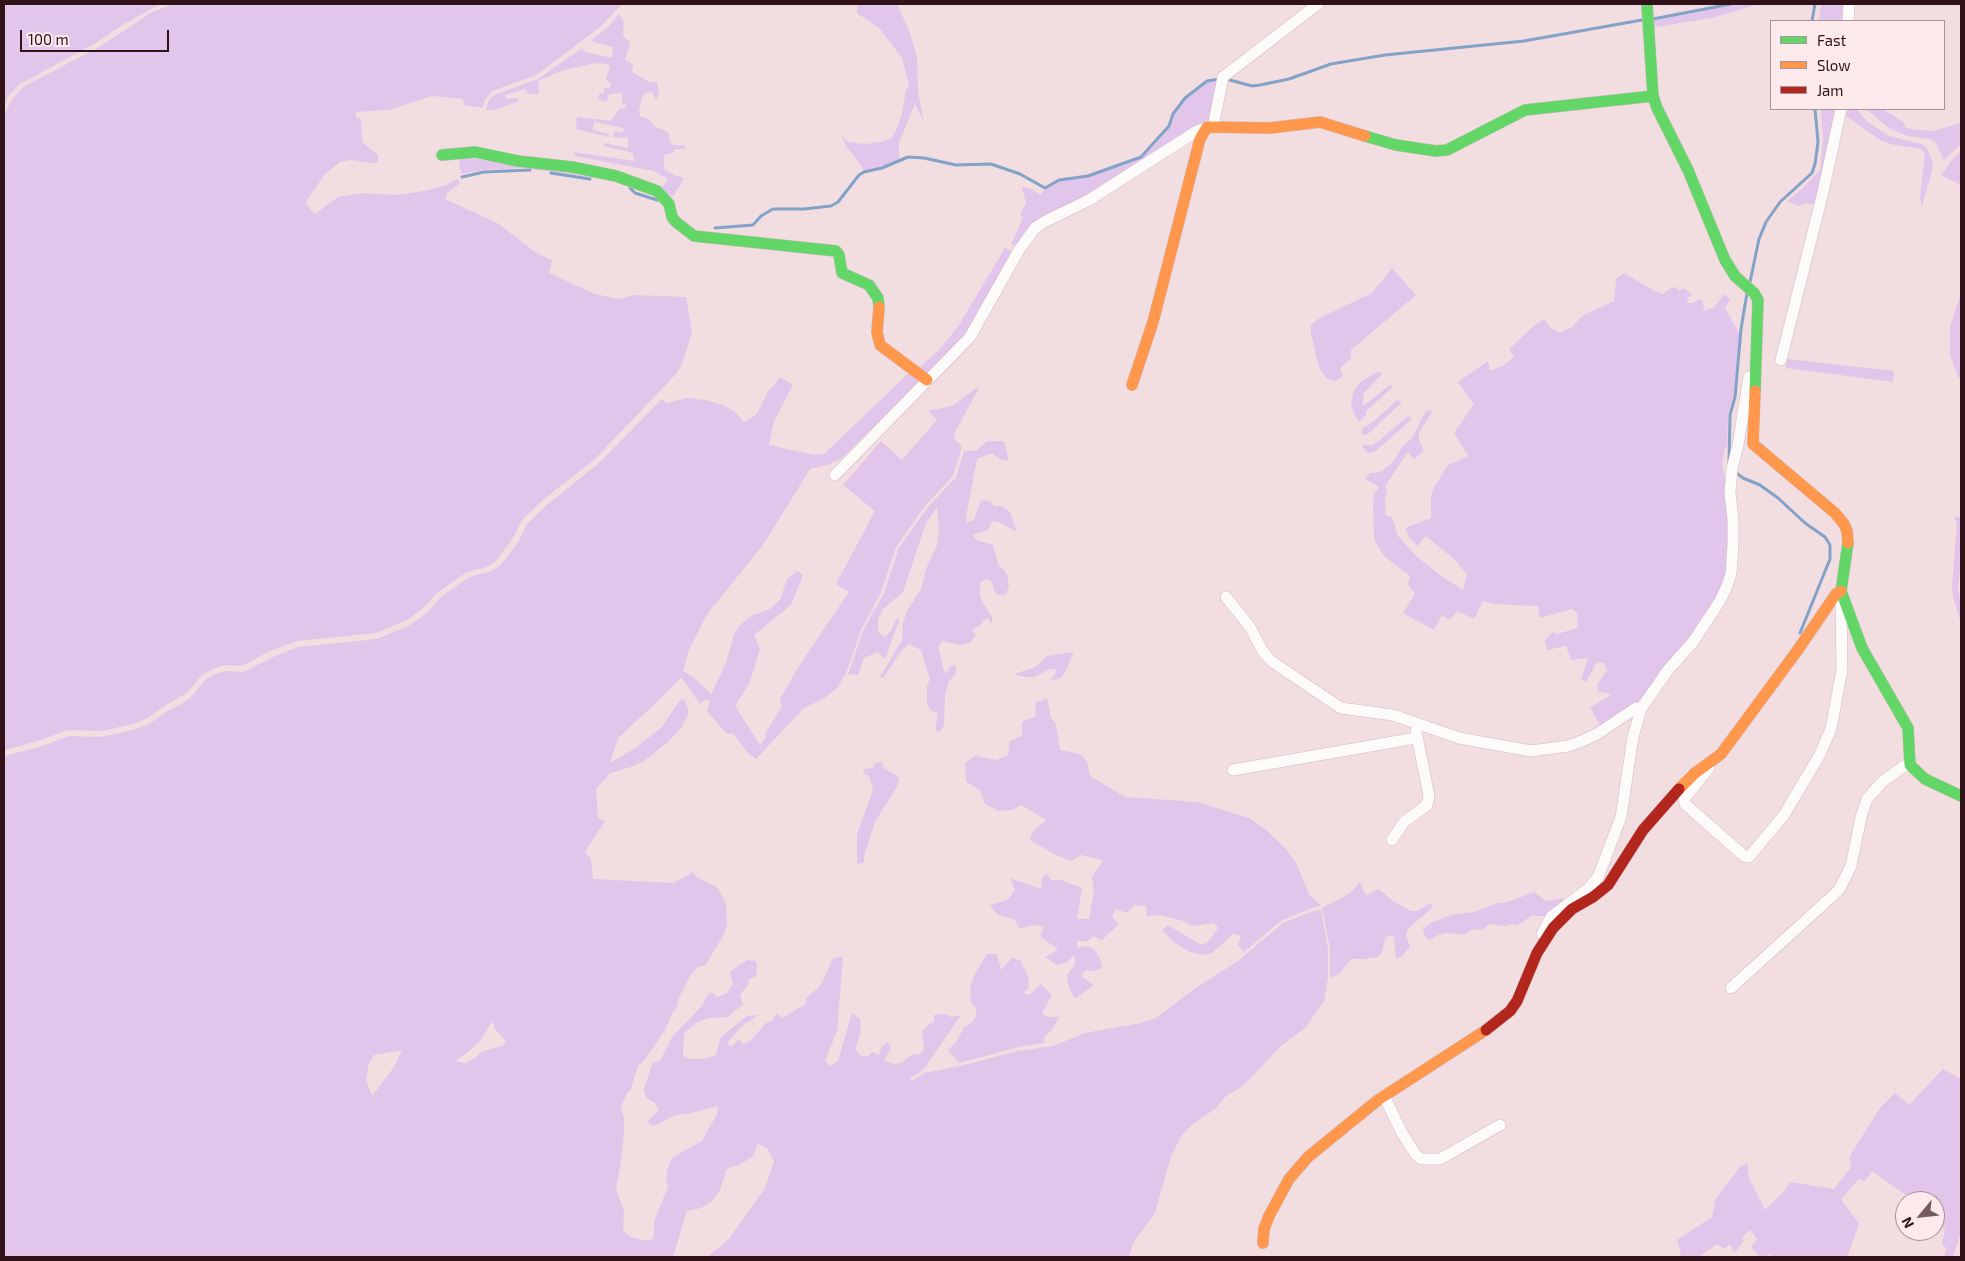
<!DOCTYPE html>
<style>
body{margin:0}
#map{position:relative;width:1965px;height:1261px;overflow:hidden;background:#f2dee1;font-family:"Exo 2",sans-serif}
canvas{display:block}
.frame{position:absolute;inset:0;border:5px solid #301218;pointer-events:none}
.legend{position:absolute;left:1770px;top:20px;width:175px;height:90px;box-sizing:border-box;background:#fbe9eb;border:1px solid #aa9397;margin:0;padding:6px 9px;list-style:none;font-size:15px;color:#301218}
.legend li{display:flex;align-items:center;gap:10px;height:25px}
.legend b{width:25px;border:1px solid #aa9397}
.north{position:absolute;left:1895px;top:1191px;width:50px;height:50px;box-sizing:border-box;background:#fbe9eb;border:1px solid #aa9397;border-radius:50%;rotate:242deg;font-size:14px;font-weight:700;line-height:20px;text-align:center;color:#301218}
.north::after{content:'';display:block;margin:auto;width:18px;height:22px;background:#74595e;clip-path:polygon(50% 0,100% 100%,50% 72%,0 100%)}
.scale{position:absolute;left:20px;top:30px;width:149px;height:22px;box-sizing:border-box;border:2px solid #301218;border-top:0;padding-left:6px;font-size:15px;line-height:18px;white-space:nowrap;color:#301218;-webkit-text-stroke:4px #fbe9eb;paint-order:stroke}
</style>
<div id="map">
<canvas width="1965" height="1261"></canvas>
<div class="frame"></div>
<ul class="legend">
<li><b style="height:6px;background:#63d668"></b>Fast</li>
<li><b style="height:6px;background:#ff974d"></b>Slow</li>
<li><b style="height:6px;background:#b3261e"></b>Jam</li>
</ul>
<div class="north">N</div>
<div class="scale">100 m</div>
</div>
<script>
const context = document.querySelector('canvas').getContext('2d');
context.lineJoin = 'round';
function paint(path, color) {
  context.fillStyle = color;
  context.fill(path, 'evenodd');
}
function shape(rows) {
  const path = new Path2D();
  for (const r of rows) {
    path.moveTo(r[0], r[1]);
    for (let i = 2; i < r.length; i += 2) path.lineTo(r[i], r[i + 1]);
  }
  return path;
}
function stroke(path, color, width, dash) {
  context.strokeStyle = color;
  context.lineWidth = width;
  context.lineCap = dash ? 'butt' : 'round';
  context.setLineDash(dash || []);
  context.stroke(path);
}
paint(shape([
 [4,4,160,4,119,27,96,43,20,84,9,95,4,105],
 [175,4,622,4,600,27,546,68,534,76,492,91,485,100,482,108,464,105,463,99,432,96,389,110,356,112,356,117,361,119,362,142,378,155,378,162,372,163,351,160,340,162,325,174,305,203,315,214,338,197,361,193,398,195,424,191,444,186,458,179,460,183,447,193,445,199,499,224,535,252,552,260,549,273,595,294,619,299,634,295,686,297,692,332,683,362,676,374,594,460,544,499,522,520,513,538,496,561,487,567,467,572,437,593,423,608,407,620,376,633,297,641,270,651,242,666,224,665,213,669,202,675,187,693,166,705,146,719,134,724,101,731,68,730,38,741,4,750,4,114,13,98,23,87,99,47,154,11],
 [857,4,897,4,898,6,910,33,917,58,918,92,924,122,915,104,899,143,899,160,881,168,864,171,856,158,846,146,841,135,848,142,865,144,881,142,891,139,897,128,902,113,906,90,909,85,902,58,879,28,857,13],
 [1738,4,1759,4,1716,17,1651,28,1651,21],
 [1821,4,1844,4,1843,21,1819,21],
 [619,14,624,23,623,33,624,37,630,42,625,60,633,64,632,72,649,82,657,82,659,92,656,101,652,91,648,92,643,95,639,111,640,116,650,120,654,126,669,133,670,142,673,145,684,145,685,149,675,149,673,153,664,155,664,169,676,176,684,178,673,197,658,189,664,185,668,179,654,171,575,156,574,152,634,161,633,153,604,146,604,143,628,148,628,138,613,137,614,132,623,132,624,128,594,122,593,130,609,134,609,137,576,129,577,117,611,121,620,108,625,109,626,105,622,104,622,93,609,94,607,102,598,99,599,94,604,93,604,88,610,88,611,84,606,80,610,65,597,63,564,70,538,81,539,94,528,94,525,89,505,95,506,99,517,98,519,101,494,110,486,110,489,100,494,95,538,79,582,48,585,52,612,58,613,47,590,41,608,27],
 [1220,80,1211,118,1069,208,1018,247,1011,244,1023,218,1020,215,1026,203,1022,187,1032,189,1040,195,1045,189,1059,181,1088,177,1137,160,1154,146,1170,126,1174,115,1186,98,1207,81],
 [1821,109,1836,109,1834,125,1814,205,1805,203,1798,206,1787,201,1804,187,1820,170,1823,139],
 [1848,109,1856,109,1868,122,1889,136,1921,144,1927,148,1933,163,1932,171,1922,206,1920,198,1925,153,1920,149,1890,144,1880,140,1846,116],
 [1866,109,1883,109,1903,122,1906,128,1920,130,1933,131,1961,123,1961,144,1944,160,1935,142,1929,139,1908,136,1890,129],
 [1961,152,1961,185,1941,175,1954,157],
 [458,156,612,180,523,168,482,170,461,174],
 [1005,248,1013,252,964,337,930,374,919,368,940,349,959,325],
 [1392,268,1416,295,1351,350,1351,358,1340,368,1343,376,1335,381,1326,378,1321,371,1317,360,1311,333,1311,325,1318,319,1372,293],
 [1624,273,1658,293,1663,294,1671,288,1676,287,1678,291,1684,288,1692,295,1688,298,1687,303,1692,303,1700,299,1703,302,1704,311,1713,308,1725,294,1730,299,1725,308,1739,333,1738,353,1733,397,1728,415,1727,446,1725,448,1722,464,1726,485,1731,545,1723,589,1691,641,1637,703,1601,727,1590,708,1612,694,1599,692,1597,685,1607,670,1604,663,1597,662,1586,682,1581,679,1588,658,1571,660,1566,646,1547,650,1545,641,1552,632,1557,634,1578,628,1577,613,1572,609,1540,618,1538,606,1493,604,1483,601,1474,619,1457,611,1450,620,1442,615,1434,630,1403,613,1415,594,1408,584,1410,576,1385,557,1379,548,1374,538,1373,505,1374,494,1379,487,1365,479,1370,473,1376,473,1382,471,1392,463,1402,447,1412,438,1426,411,1433,410,1419,433,1419,440,1424,451,1414,459,1408,452,1385,486,1387,490,1385,500,1386,516,1392,517,1398,536,1415,555,1440,575,1463,590,1467,574,1454,559,1426,536,1417,546,1409,537,1405,528,1431,518,1431,496,1434,488,1448,465,1468,456,1454,433,1474,404,1458,382,1488,361,1490,371,1504,365,1514,357,1509,349,1536,324,1544,319,1551,329,1555,330,1559,333,1572,327,1579,319,1584,315,1614,301,1616,279],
 [1961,293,1961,380,1958,376,1950,355,1950,327],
 [1787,359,1894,371,1893,382,1786,368],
 [1379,371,1382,374,1363,394,1363,406,1390,385,1393,387,1366,411,1366,415,1359,422,1351,407,1353,393,1359,383],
 [909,373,922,378,842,458,827,465,810,469,763,545,708,613,689,649,683,671,692,676,711,694,726,663,734,634,741,624,751,616,770,609,780,600,787,579,797,571,803,575,791,605,754,635,760,649,750,682,735,706,760,745,766,738,765,734,782,706,780,699,799,666,849,592,836,584,875,511,843,485,881,441,902,460,937,420,928,411,952,406,978,387,977,392,955,432,954,439,961,445,961,450,953,476,925,506,896,547,881,592,862,628,846,673,837,688,823,699,804,708,756,759,749,754,733,734,726,733,707,711,710,702,705,699,700,704,681,677,660,699,618,738,610,763,634,749,662,727,680,700,684,699,689,712,682,727,668,742,644,761,631,767,610,773,596,789,598,818,605,821,585,852,591,859,593,879,674,883,693,872,696,877,717,887,726,904,727,925,723,936,705,966,700,966,692,973,679,997,677,1007,672,1014,666,1028,646,1058,638,1066,631,1089,626,1095,621,1107,624,1118,624,1133,621,1162,616,1189,624,1211,623,1230,629,1236,640,1240,651,1240,654,1237,654,1221,668,1187,666,1179,668,1167,673,1157,702,1141,717,1114,718,1106,691,1113,676,1115,653,1126,647,1122,659,1110,654,1102,646,1098,644,1089,653,1062,660,1061,672,1037,701,1007,707,996,712,992,717,997,727,993,733,984,730,972,747,960,756,961,757,967,756,976,748,980,749,984,742,992,740,996,743,1004,728,1017,708,1018,696,1023,684,1033,683,1056,689,1059,704,1059,716,1055,721,1037,747,1016,758,1015,741,1027,727,1043,731,1047,739,1039,743,1044,750,1041,766,1023,772,1021,777,1013,782,1018,806,1004,806,998,818,988,824,979,833,958,843,957,837,1031,825,1061,831,1066,838,1061,852,1013,860,1019,861,1031,855,1049,860,1055,867,1057,872,1052,879,1055,881,1047,888,1042,891,1048,884,1060,893,1064,901,1063,911,1055,919,1054,924,1050,922,1032,928,1025,934,1022,934,1015,945,1014,951,1017,961,1015,923,1070,910,1078,912,1081,924,1073,960,1066,1019,1051,1053,1046,1085,1033,1141,1023,1156,1018,1194,989,1238,961,1283,923,1311,912,1321,910,1328,949,1328,977,1324,1001,1306,1027,1281,1046,1244,1085,1225,1097,1216,1108,1192,1125,1182,1135,1171,1156,1155,1213,1133,1243,1129,1257,707,1257,729,1239,765,1188,774,1161,767,1148,758,1144,753,1156,738,1166,732,1166,726,1171,720,1190,711,1202,701,1208,687,1211,673,1257,4,1257,4,756,40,747,69,736,102,737,136,729,149,724,169,710,180,705,191,697,206,679,215,674,225,671,243,672,273,657,298,647,377,639,410,625,428,612,441,597,469,577,489,572,500,566,519,541,527,524,548,504,598,464,662,399,667,403,688,398,705,400,723,405,734,411,744,422,756,415,768,392,780,377,793,385,774,421,769,445,814,455,824,454],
 [492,1021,495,1029,506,1041,504,1045,481,1052,475,1058,466,1063,455,1061,468,1052,481,1040],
 [402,1050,394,1067,372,1096,366,1080,369,1063,374,1055],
 [1397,400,1402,402,1367,435,1362,434,1362,428,1373,422],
 [1408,416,1412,419,1376,451,1368,453,1363,448,1363,445,1373,445,1380,440],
 [987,441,1004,441,1009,461,1001,460,992,453,977,459,966,517,967,523,974,520,981,500,990,501,994,506,1002,506,1010,512,1017,532,999,522,992,521,988,530,973,535,976,540,993,545,998,564,1007,574,1009,586,1006,594,998,595,994,590,992,582,988,579,985,579,980,583,980,593,982,602,992,617,992,624,988,618,983,620,982,624,972,630,976,635,970,643,960,645,942,641,938,647,944,671,947,673,950,666,956,666,955,675,949,681,945,695,944,725,939,732,935,730,938,713,931,711,927,704,927,686,930,679,921,650,909,644,902,650,883,678,880,677,902,640,903,623,907,611,921,589,926,569,937,545,939,531,937,507,926,523,903,592,883,609,878,619,878,632,885,637,891,631,896,620,900,618,885,659,878,652,864,658,858,675,848,674,864,629,884,593,899,548,927,508,956,477,964,451,976,451],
 [1954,516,1961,518,1961,557,1958,591,1961,601,1961,623,1953,597,1952,585,1957,523],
 [1074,652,1065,672,1062,677,1055,680,1050,679,1055,674,1056,669,1050,669,1034,677,1025,677,1013,674,1034,668,1047,656],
 [1047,698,1051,718,1056,724,1060,750,1080,754,1087,761,1090,776,1125,797,1197,802,1249,818,1265,829,1285,848,1296,863,1310,896,1321,905,1282,920,1244,952,1238,945,1241,936,1233,934,1212,953,1203,955,1190,952,1172,941,1162,930,1168,925,1201,945,1208,942,1218,928,1214,923,1193,926,1183,921,1164,916,1156,915,1147,917,1146,906,1134,905,1127,913,1116,909,1112,917,1119,924,1102,940,1093,936,1088,941,1077,941,1077,948,1086,946,1094,949,1100,958,1102,968,1094,971,1085,970,1082,977,1094,985,1075,999,1069,988,1067,975,1075,965,1075,955,1066,963,1057,965,1045,957,1058,950,1040,936,1044,926,1032,925,1020,929,1014,919,998,915,990,905,1007,900,1015,890,1010,878,1041,889,1042,879,1046,873,1051,880,1061,880,1082,888,1077,919,1089,919,1094,891,1092,877,1103,860,1081,855,1071,861,1054,854,1030,840,1033,831,1046,820,1021,805,1012,810,999,811,985,804,980,790,966,782,965,763,975,756,996,760,1008,755,1010,741,1022,736,1022,722,1036,716,1035,703],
 [882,762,884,769,895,774,899,779,898,785,875,822,864,856,864,863,857,864,857,834,873,790,869,776,863,773,864,769,873,768,875,763],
 [1360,882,1365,894,1367,895,1379,889,1394,902,1411,911,1417,911,1430,903,1433,907,1408,929,1406,934,1410,947,1402,956,1396,959,1394,937,1390,935,1385,939,1382,953,1377,957,1365,959,1351,959,1340,973,1330,978,1330,948,1322,908,1342,898,1352,891],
 [1534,892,1546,901,1562,898,1564,903,1548,916,1531,916,1517,926,1514,924,1505,926,1489,924,1482,930,1473,929,1464,935,1447,933,1438,935,1432,939,1427,939,1422,930,1431,923,1451,915,1474,912,1498,903,1508,902],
 [987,954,997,954,1001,970,1012,958,1020,960,1029,978,1028,989,1023,993,1029,995,1041,984,1052,995,1042,1013,1047,1017,1059,1017,1052,1030,1044,1037,1045,1043,1018,1047,959,1063,948,1050,957,1041,964,1027,970,1024,976,1016,976,1008,971,1003,970,987,975,974],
 [1943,1069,1961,1079,1961,1232,1953,1257,1944,1257,1946,1248,1942,1244,1945,1229,1935,1223,1935,1201,1914,1201,1872,1171,1865,1181,1859,1179,1841,1199,1859,1224,1847,1257,1771,1257,1769,1254,1767,1257,1760,1257,1751,1247,1757,1239,1750,1230,1742,1237,1744,1241,1734,1253,1730,1244,1725,1249,1717,1244,1699,1257,1678,1257,1681,1255,1677,1240,1712,1217,1715,1200,1740,1167,1748,1163,1748,1176,1765,1210,1785,1190,1790,1182,1834,1189,1851,1167,1849,1157,1880,1108,1895,1093,1909,1105]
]), '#e1c5ea');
stroke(shape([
 [1653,19,1731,4],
 [1812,21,1815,4],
 [1226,79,1252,86,1260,85,1289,79,1331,64,1385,55,1524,41,1642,20],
 [551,173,590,179],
 [462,177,484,172,530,170],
 [630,188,635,193,657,200],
 [715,228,753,225,761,216,773,209,804,209,831,206,838,202,859,175,864,172,882,168,908,157,924,158,956,165,991,164,1020,174,1045,188,1059,180,1088,176,1141,157,1169,126,1173,114,1185,98,1207,81,1220,79],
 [1750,282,1759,239,1766,222,1780,202,1812,173,1815,164,1818,142,1815,109],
 [1729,462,1730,415,1735,397,1741,329,1747,293],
 [1735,472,1743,478,1760,485,1778,498,1805,523,1825,537,1830,545,1830,559,1800,633]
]), '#83a2c8', 3);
const street = shape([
 [1848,21,1849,4],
 [1213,127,1223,77,1318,4],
 [1781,360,1823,192,1841,109],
 [835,475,970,337,1019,250,1035,228,1044,222,1089,200,1197,131,1207,127],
 [1226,597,1250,627,1262,650,1271,661,1341,708,1393,715,1459,738,1531,751,1568,746,1582,741,1597,734,1636,708,1641,709],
 [1709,768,1684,799,1685,804,1744,856,1749,857,1784,815,1819,756,1831,729,1842,669,1841,603],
 [1233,770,1416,738],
 [1392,840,1404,822,1427,805,1429,796,1416,731],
 [1542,934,1551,917,1588,889,1598,877,1621,817,1633,737,1641,709,1668,670,1693,642,1720,601,1727,586,1731,574,1733,545,1733,519,1730,493,1732,469,1738,445,1749,377],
 [1731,988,1839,890,1851,866,1861,817,1867,799,1882,782,1904,766,1910,765],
 [1384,1096,1402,1133,1416,1155,1421,1159,1440,1159,1500,1125]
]);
const fast = shape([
 [1647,4,1653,96,1657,108,1688,170,1725,260,1735,276,1754,293,1758,300,1755,391],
 [1365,136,1396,145,1436,151,1447,150,1525,110,1653,96],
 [442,155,475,152,518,161,572,167,616,176,657,191,669,204,672,217,676,222,694,236,836,251,839,255,842,273,869,285,878,298,879,307],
 [1848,543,1841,591,1862,648,1908,728,1910,765,1925,779,1961,796]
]);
const slow = shape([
 [879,307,877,332,880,345,927,380],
 [1132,385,1153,322,1200,139,1207,127,1270,128,1320,122,1365,136],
 [1755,391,1753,444,1835,513,1844,524,1847,531,1848,543],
 [1679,789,1695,773,1721,754,1797,651,1836,594,1841,591],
 [1263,1243,1264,1229,1269,1216,1289,1179,1308,1157,1378,1100,1486,1030]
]);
const jam = shape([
 [1486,1030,1510,1011,1517,1001,1537,953,1553,928,1572,909,1593,897,1608,885,1643,830,1679,789]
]);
stroke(street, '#d3babe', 12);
stroke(fast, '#d3babe', 12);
stroke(slow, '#d3babe', 12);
stroke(jam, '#d3babe', 12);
stroke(street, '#fdfafa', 11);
stroke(fast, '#63d668', 11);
stroke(slow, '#ff974d', 11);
stroke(jam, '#b3261e', 11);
</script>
